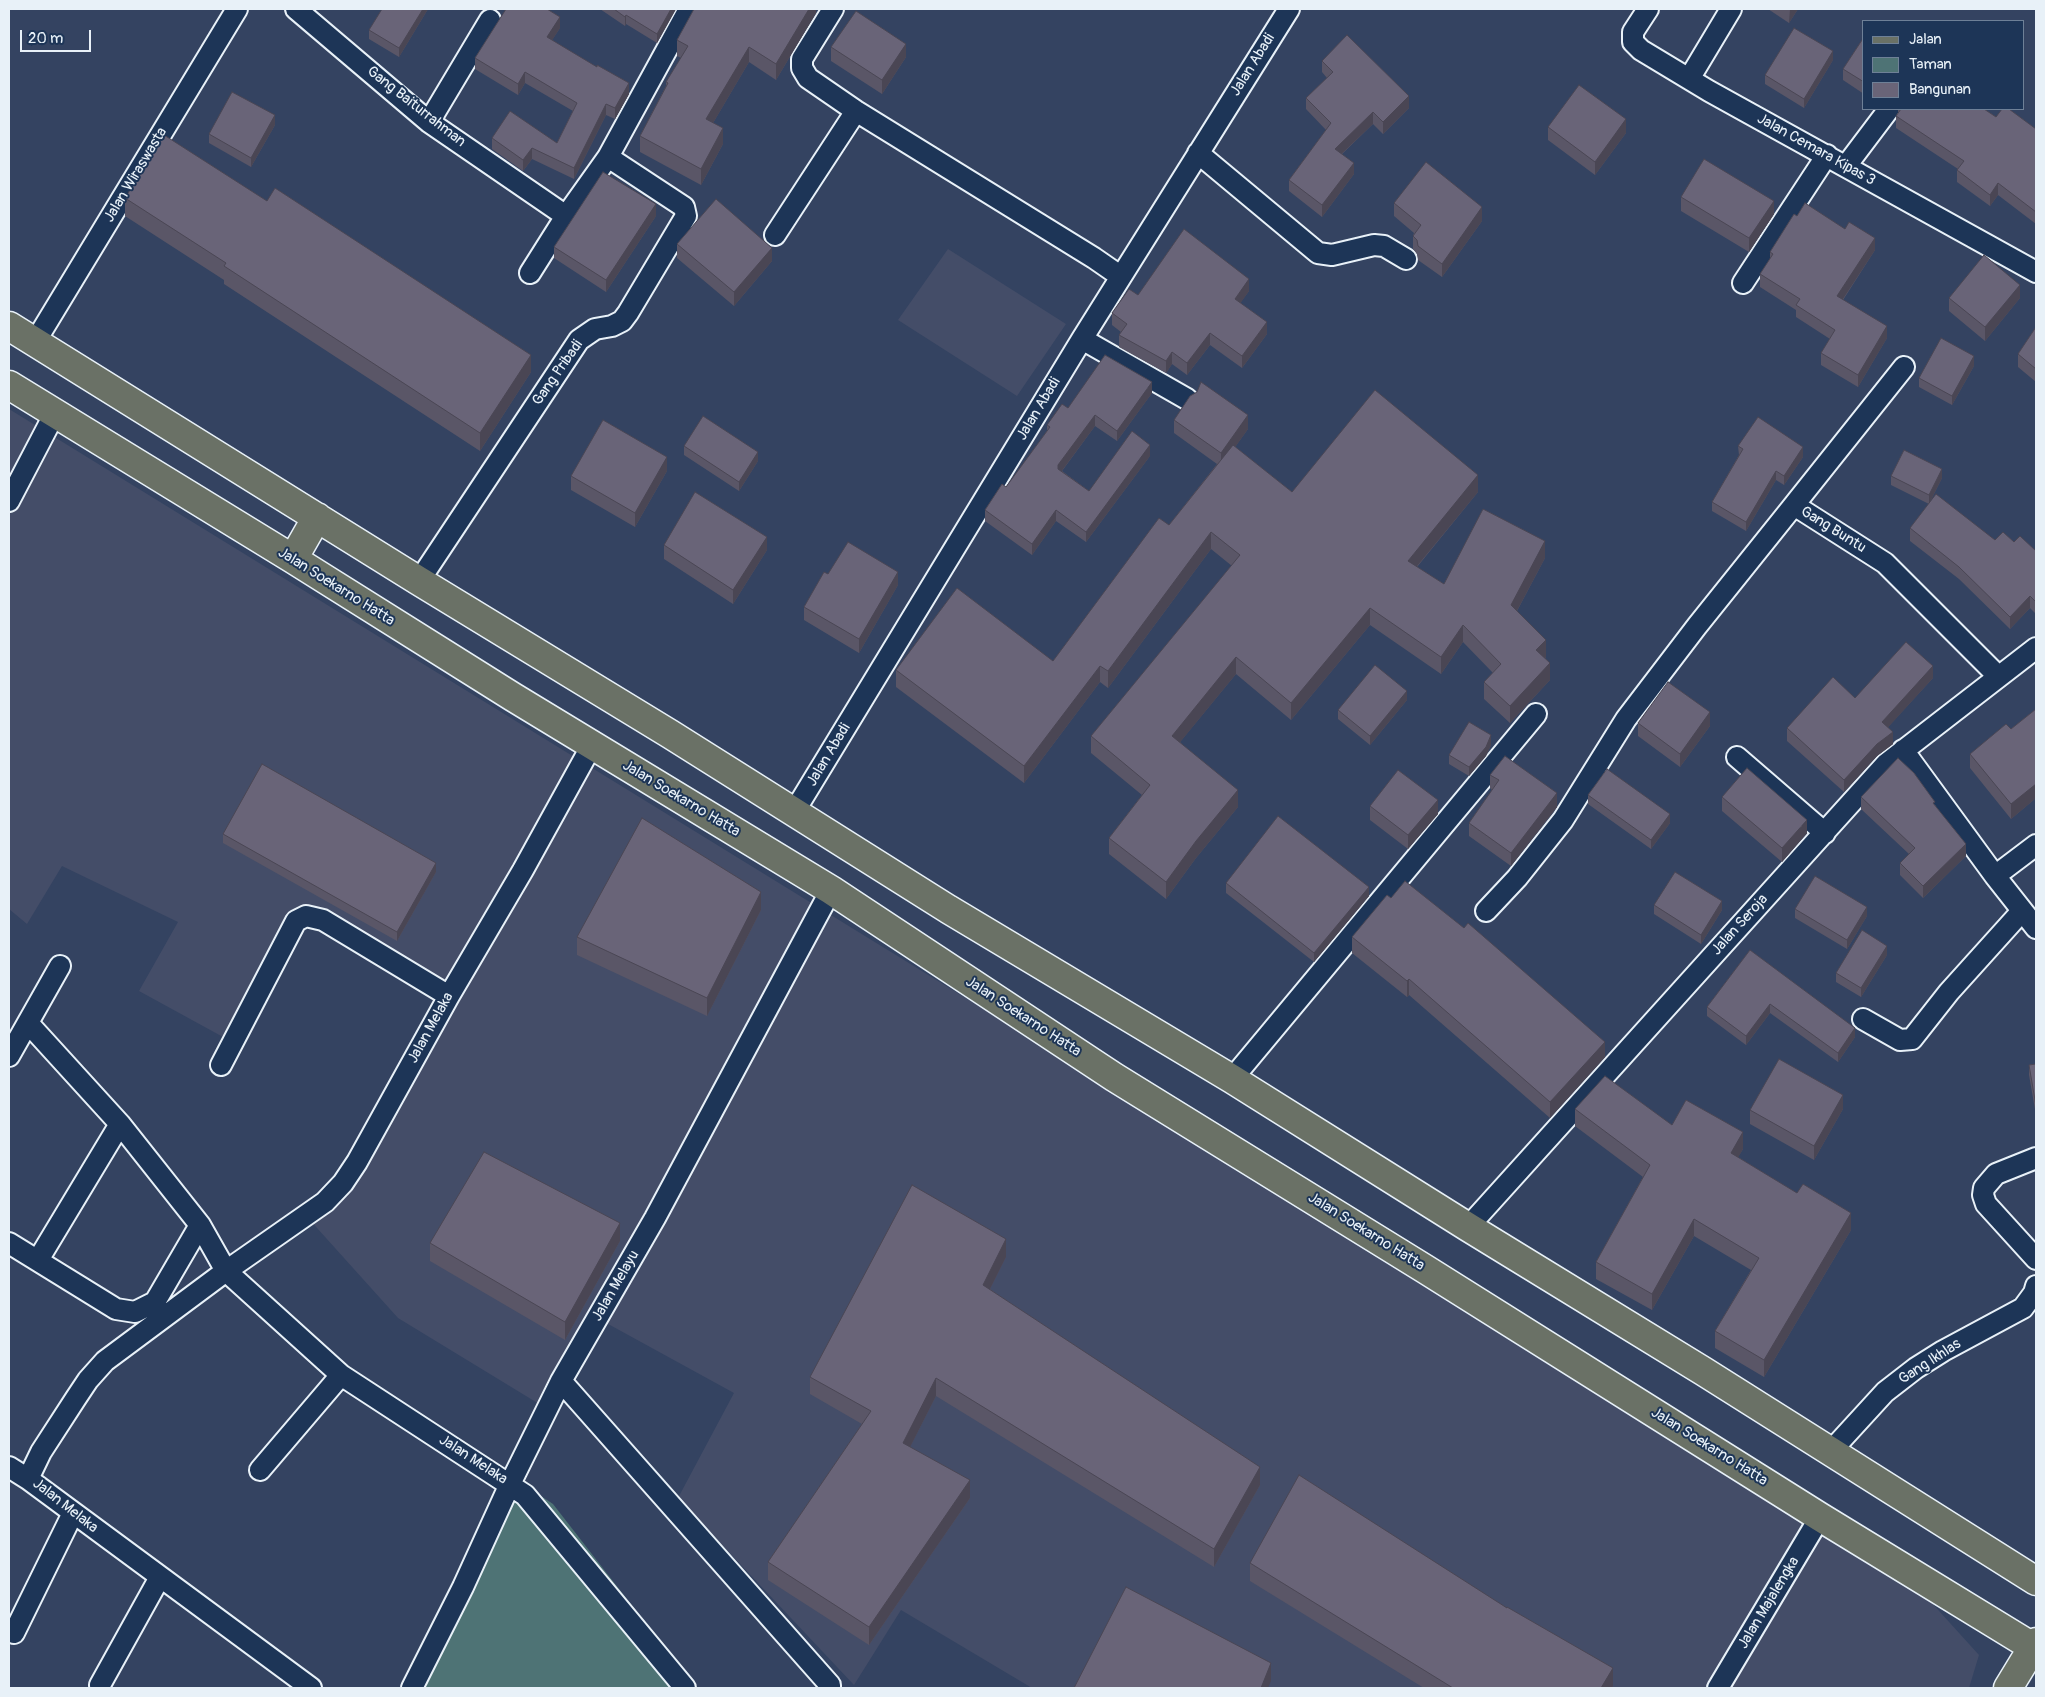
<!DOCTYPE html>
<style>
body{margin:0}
#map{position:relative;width:2045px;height:1697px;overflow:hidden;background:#344361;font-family:Pangolin,sans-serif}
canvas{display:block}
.frame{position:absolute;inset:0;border:10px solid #e8f1f8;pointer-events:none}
.legend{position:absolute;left:1862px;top:20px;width:162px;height:90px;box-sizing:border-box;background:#1d3557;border:1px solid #6e8097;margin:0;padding:6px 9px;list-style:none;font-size:15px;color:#e8f1f8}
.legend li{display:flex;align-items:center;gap:10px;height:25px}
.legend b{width:25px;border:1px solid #6e8097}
.scale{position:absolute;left:20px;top:30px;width:71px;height:22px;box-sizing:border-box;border:2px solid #e8f1f8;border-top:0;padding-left:6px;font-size:15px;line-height:18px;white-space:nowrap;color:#e8f1f8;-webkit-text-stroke:4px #1d3557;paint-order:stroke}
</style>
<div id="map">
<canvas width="2045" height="1697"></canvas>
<div class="frame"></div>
<ul class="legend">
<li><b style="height:6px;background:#6a7166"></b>Jalan</li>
<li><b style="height:14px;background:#4e7375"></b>Taman</li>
<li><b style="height:14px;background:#696478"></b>Bangunan</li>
</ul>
<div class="scale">20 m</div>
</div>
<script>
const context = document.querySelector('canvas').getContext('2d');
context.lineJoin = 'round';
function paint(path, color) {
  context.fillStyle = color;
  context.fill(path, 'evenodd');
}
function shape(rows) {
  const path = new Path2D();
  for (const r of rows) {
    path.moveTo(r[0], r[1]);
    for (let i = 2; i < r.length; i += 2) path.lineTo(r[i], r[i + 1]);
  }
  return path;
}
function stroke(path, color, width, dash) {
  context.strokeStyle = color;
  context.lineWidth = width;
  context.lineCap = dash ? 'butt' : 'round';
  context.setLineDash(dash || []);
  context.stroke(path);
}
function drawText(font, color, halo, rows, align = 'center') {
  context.font = font + ' Pangolin,sans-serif';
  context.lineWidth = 4;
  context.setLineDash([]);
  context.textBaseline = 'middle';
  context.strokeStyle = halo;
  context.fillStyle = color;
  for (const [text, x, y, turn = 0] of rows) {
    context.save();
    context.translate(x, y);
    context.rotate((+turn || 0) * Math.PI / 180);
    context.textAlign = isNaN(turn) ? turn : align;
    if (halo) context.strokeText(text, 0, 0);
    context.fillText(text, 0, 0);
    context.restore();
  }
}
paint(shape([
 [948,249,1066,324,1017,396,898,320],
 [9,409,1911,1580,1979,1655,1969,1688,1032,1688,901,1610,854,1685,678,1498,734,1393,599,1319,549,1410,398,1318,308,1218,364,1153,454,990,307,904,234,1043,139,991,178,922,62,866,27,924,9,909]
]), '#444d68');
paint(shape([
 [517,1480,553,1504,696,1688,420,1688]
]), '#4e7375');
const minor = shape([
 [296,9,429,122,566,216],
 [833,9,802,59,802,68,808,78,856,111,1094,258,1120,276],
 [1648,9,1633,32,1633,42,1641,50,1709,91,2036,272],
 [1689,79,1731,9],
 [429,122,490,20],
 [1198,153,1318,253,1332,255,1374,245,1384,246,1406,259],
 [1846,166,1889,109],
 [775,235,856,111],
 [530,273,566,216,608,157,689,9],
 [1743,283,1827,155],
 [1082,339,1187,399],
 [35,342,237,9],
 [1904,367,1794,505,1885,563,1998,676],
 [9,501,55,413],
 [419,581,579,340,595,329,612,326,622,321,628,313,686,216,684,207,608,157],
 [592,745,523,870,449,996,357,1162,343,1183,325,1202,226,1271,341,1375,525,1495,685,1688],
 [1903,750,1995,876,2036,928],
 [1737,757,1825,833],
 [794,812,1082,339,1289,9],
 [1995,876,2036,845],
 [1486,911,1517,878,1563,820,1626,719,1697,626,1794,505],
 [1863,1019,1900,1040,1912,1039,1949,992,2022,911],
 [28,1023,120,1124,200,1225,226,1271,105,1361,88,1380,76,1398,41,1452,28,1479,311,1688],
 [9,1056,60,966],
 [221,1065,296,921,306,916,323,920,449,996],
 [1232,1079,1536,714],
 [2036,1158,1996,1174,1984,1188,1983,1195,1986,1204,2036,1259],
 [1468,1227,1886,764,2036,648],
 [9,1243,116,1309,135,1312,155,1302,200,1225],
 [38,1260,120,1124],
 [561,1381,830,1685,830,1688],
 [1831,1451,1885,1392,1916,1368,1943,1351,2023,1308,2034,1293,2036,1286],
 [9,1467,28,1479],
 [260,1470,341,1375],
 [14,1633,73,1513],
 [100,1685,160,1577],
 [412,1688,463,1587,510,1484,561,1381,655,1218,831,890],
 [1718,1688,1820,1517]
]);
const primary = shape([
 [9,326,419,581,670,734,948,909,1232,1079,1468,1227,1703,1371,2036,1581],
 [9,385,293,559,513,697,831,890,1114,1077,1425,1269,1820,1517,2036,1649],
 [293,559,317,517],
 [2008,1688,2036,1642]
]);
stroke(minor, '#e8f1f8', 24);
stroke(primary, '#e8f1f8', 31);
stroke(minor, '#1d3557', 20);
stroke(primary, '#6a7166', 28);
paint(shape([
 [428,9,399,57,369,39,369,30],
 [600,9,676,9,657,43,626,24,625,26],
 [816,9,816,13,776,80,749,62,713,123,723,144,701,185,640,152,640,136,666,86,666,82,681,58,677,56,677,40],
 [1768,9,1798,9,1789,23],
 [560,28,552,40,629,94,615,119,606,115,574,179,532,159,523,171,492,149,492,138,557,143,573,111,525,83,518,95,475,69,475,58],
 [1864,37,1864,94,1843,80,1843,69],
 [831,47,906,57,882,94,831,61],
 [1833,60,1804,108,1765,84,1765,75],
 [1322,61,1409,108,1383,134,1373,124,1342,154,1354,174,1322,217,1289,191,1289,180,1326,130,1306,109,1306,98,1327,78,1322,72],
 [1898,109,1984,109,1996,117,2036,129,2036,224,1998,195,1990,206,1957,182,1957,170,1958,169,1896,128,1896,116,1898,113],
 [275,125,251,167,209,143,209,134],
 [1548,127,1626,133,1595,175,1548,140],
 [1681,197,1774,214,1749,252,1681,211],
 [125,198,267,201,531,372,480,451,224,284,224,280,125,216],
 [1394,203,1482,221,1442,277,1418,260,1417,254,1413,249,1413,236,1414,233,1394,216],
 [656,216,606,292,554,258,554,247],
 [677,244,772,261,734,306,677,258],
 [1875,250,1843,300,1887,338,1858,387,1821,365,1821,353,1830,339,1796,317,1796,310,1760,287,1760,274,1770,260,1770,252],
 [1249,291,1240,303,1267,334,1242,368,1210,345,1187,375,1172,364,1166,373,1119,347,1119,335,1121,332,1112,325,1112,313,1138,295],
 [1949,298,2020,298,1985,341,1949,311],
 [2036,327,2036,382,2018,367,2018,354],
 [1974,366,1952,405,1919,387,1919,378],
 [1152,393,1117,441,1095,426,1062,471,1089,491,1150,456,1086,542,1056,521,1032,555,985,521,985,510,1006,487,1047,431,1047,425,1068,408],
 [1174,420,1248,429,1235,447,1292,492,1478,492,1417,567,1444,584,1545,558,1517,611,1546,657,1545,658,1550,680,1510,723,1484,699,1484,682,1493,673,1463,642,1441,674,1370,625,1291,720,1236,674,1180,742,1238,807,1196,858,1166,899,1109,854,1109,838,1142,795,1091,753,1091,736,1232,566,1211,549,1108,688,1100,682,1024,783,896,687,896,670,1053,661,1169,525,1217,464,1174,433],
 [684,446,758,461,739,491,684,455],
 [1738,446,1803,457,1784,485,1776,480,1746,531,1712,511,1712,502,1739,455],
 [667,471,635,527,571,490,571,476],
 [1891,476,1942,478,1929,504,1891,485],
 [1910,528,2014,542,2036,551,2036,614,2030,608,2010,629,1959,579,1910,541],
 [664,545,767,550,733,604,664,559],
 [828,574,898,585,859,653,804,620,804,607],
 [1933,678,1888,727,1893,744,1877,756,1844,792,1787,741,1787,728,1855,698],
 [1407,700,1370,745,1338,719,1338,710],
 [2036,709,2036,798,2011,819,1970,768,1970,754,2011,729],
 [1638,723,1710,726,1680,767,1638,736],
 [1491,745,1486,756,1469,776,1449,764,1449,755],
 [1490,775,1557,807,1511,866,1469,836,1469,823,1492,790,1490,788],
 [1588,795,1670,823,1651,849,1588,804],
 [1722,797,1807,833,1782,862,1722,811],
 [1861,797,1935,805,1966,856,1923,898,1900,875,1900,863,1909,854,1861,809],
 [1370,806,1438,814,1408,849,1370,820],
 [223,834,436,872,397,941,223,843],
 [1226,883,1369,896,1314,962,1226,893],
 [1391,898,1605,1057,1550,1118,1409,995,1407,997,1352,953,1352,937],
 [1654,905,1722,910,1701,944,1654,914],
 [1795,909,1867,916,1847,949,1795,918],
 [761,910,707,1016,577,955,577,937],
 [1750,950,1855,1037,1838,1062,1770,1013,1746,1045,1707,1016,1707,1007],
 [1887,955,1861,997,1836,982,1836,973],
 [2036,1064,2036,1115,2029,1075,2029,1065],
 [1575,1109,1672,1125,1743,1149,1738,1157,1851,1230,1764,1377,1715,1348,1715,1331,1751,1270,1694,1236,1652,1310,1596,1279,1596,1262,1643,1177,1575,1126],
 [1843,1109,1814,1160,1750,1124,1750,1110],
 [620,1241,565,1340,430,1261,430,1243],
 [1006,1257,990,1289,1260,1485,1214,1567,936,1396,910,1447,970,1498,869,1645,768,1580,768,1562,862,1424,810,1394,810,1377],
 [1250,1563,1613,1686,1612,1688,1424,1688,1250,1581]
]), '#5a5667');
paint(shape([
 [423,9,428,9,399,57,399,48],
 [671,9,676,9,657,43,657,34],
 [809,9,816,9,816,13,776,80,776,64],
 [1790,9,1798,9,1789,23],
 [626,15,626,24,625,26,625,17],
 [560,17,560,28,547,48,547,37],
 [906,44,906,57,882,94,882,80],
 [749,47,749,62,706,135,706,119],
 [1833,51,1833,60,1804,108,1804,99],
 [525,72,525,83,518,95,518,84],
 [629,83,629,94,615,119,615,108],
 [1409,96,1409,108,1383,134,1383,122],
 [606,104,606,115,574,179,574,168],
 [1373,112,1373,124,1335,160,1335,149],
 [275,115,275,125,251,167,251,158],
 [1626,119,1626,133,1595,175,1595,162],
 [723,128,723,144,701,185,701,169],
 [532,148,532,159,523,171,523,160],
 [1354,163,1354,174,1322,217,1322,205],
 [1998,183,1998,195,1990,206,1990,195],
 [1774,201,1774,214,1749,252,1749,238],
 [656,204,656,216,606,292,606,280],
 [1482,207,1482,221,1442,277,1442,264],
 [1875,238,1875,250,1837,308,1837,296],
 [772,248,772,261,734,306,734,292],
 [1249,279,1249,291,1235,311,1235,299],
 [2020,285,2020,298,1985,341,1985,327],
 [1267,322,1267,334,1242,368,1242,356],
 [1887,326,1887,338,1858,387,1858,375],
 [1210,333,1210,345,1187,375,1187,363],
 [1172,352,1172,364,1166,373,1166,361],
 [531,355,531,372,480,451,480,433],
 [1974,356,1974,366,1952,405,1952,396],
 [1152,382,1152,393,1117,441,1117,431],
 [1095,415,1095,426,1058,476,1058,465],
 [1248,415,1248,429,1221,467,1221,453],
 [1150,445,1150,456,1086,542,1086,532],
 [1803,447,1803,457,1784,485,1784,476],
 [758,452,758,461,739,491,739,482],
 [667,457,667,471,635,527,635,513],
 [1942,469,1942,478,1929,504,1929,495],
 [1776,471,1776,480,1746,531,1746,522],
 [1478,475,1478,492,1408,577,1408,561],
 [1056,510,1056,521,1032,555,1032,544],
 [1211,532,1211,549,1108,688,1108,671],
 [767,537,767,550,733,604,733,590],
 [1545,541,1545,558,1511,622,1511,605],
 [898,572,898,585,859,653,859,639],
 [2030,596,2030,608,2010,629,2010,617],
 [1370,608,1370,625,1291,720,1291,703],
 [1463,625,1463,642,1441,674,1441,657],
 [1546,640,1546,657,1536,667,1536,650],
 [1236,657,1236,674,1172,752,1172,736],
 [1550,663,1550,680,1510,723,1510,706],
 [1100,666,1100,682,1024,783,1024,766],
 [1933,666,1933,678,1882,734,1882,722],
 [1407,691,1407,700,1370,745,1370,736],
 [1710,712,1710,726,1680,767,1680,754],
 [1893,732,1893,744,1877,756,1844,792,1844,780,1877,744],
 [1491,735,1491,745,1486,756,1469,776,1469,767],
 [2036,784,2036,798,2011,819,2011,804],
 [1238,790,1238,807,1196,858,1166,899,1166,882,1196,841],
 [1557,793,1557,807,1511,866,1511,853],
 [1438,800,1438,814,1408,849,1408,835],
 [1670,814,1670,823,1651,849,1651,840],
 [1807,820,1807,833,1782,862,1782,848],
 [1966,844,1966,856,1923,898,1923,886],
 [436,863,436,872,397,941,397,932],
 [1369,887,1369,896,1314,962,1314,953],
 [761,892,761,910,707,1016,707,998],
 [1722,901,1722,910,1701,944,1701,935],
 [1867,907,1867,916,1847,949,1847,940],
 [1887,946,1887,955,1861,997,1861,988],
 [1409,979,1409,995,1407,997,1407,981],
 [1770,1004,1770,1013,1746,1045,1746,1036],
 [1855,1028,1855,1037,1838,1062,1838,1053],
 [1605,1042,1605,1057,1550,1118,1550,1102],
 [1843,1095,1843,1109,1814,1160,1814,1146],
 [1743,1132,1743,1149,1731,1170,1731,1153],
 [1851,1213,1851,1230,1764,1377,1764,1360],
 [1694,1219,1694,1236,1652,1310,1652,1294],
 [620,1223,620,1241,565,1340,565,1322],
 [1006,1239,1006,1257,983,1303,983,1285],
 [936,1378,936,1396,903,1461,903,1443],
 [1260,1467,1260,1485,1214,1567,1214,1549],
 [970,1480,970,1498,869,1645,869,1627],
 [1271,1663,1271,1681,1268,1688,1261,1688],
 [1613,1668,1613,1686,1612,1688,1601,1688]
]), '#4a4654');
const building = shape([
 [382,9,423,9,399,48,369,30,382,9],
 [506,9,547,9,560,17,547,37,597,67,597,65,629,83,615,108,606,104,574,168,532,148,523,160,492,138,510,111,557,143,577,103,525,72,518,84,475,58,506,9],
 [614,9,671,9,657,34,626,15,625,17,614,9],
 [694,9,809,9,776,64,749,47,706,119,723,128,701,169,640,136,668,83,666,82,688,46,677,40,694,9],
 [856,11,906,44,882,80,831,47,856,11],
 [1794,28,1833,51,1804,99,1765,75,1794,28],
 [1347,35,1409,96,1383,122,1373,112,1335,149,1354,163,1322,205,1289,180,1331,123,1306,98,1333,72,1322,61,1347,35],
 [1864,37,1864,82,1843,69,1864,37],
 [1579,85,1626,119,1595,162,1548,127,1579,85],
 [232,92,275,115,251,158,209,134,232,92],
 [1901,109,1984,109,1996,117,2002,109,2009,109,2036,129,2036,212,1998,183,1990,195,1957,170,1964,161,1896,116,1901,109],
 [164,135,267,201,275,188,531,355,480,433,224,266,226,263,125,198,164,135],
 [1704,159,1774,201,1749,238,1681,197,1704,159],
 [1426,162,1482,207,1442,264,1418,246,1417,240,1413,236,1421,225,1394,203,1426,162],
 [603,172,656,204,606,280,554,247,603,172],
 [716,199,772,248,734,292,677,244,716,199],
 [1805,203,1845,229,1849,222,1875,238,1837,296,1887,326,1858,375,1821,353,1835,330,1796,305,1800,299,1760,274,1773,254,1770,252,1794,214,1797,216,1805,203],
 [1184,229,1249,279,1235,299,1267,322,1242,356,1210,333,1187,363,1172,352,1166,361,1119,335,1127,324,1112,313,1129,289,1138,295,1184,229],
 [1984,255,2020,285,1985,327,1949,298,1984,255],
 [2036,327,2036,369,2018,354,2036,327],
 [1941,338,1974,356,1952,396,1919,378,1941,338],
 [1105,355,1152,382,1117,431,1095,415,1058,465,1058,469,1089,491,1132,431,1150,445,1086,532,1056,510,1032,544,985,510,1002,484,1006,487,1050,427,1047,425,1062,404,1068,408,1105,355],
 [1201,382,1248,415,1221,453,1174,420,1190,396,1197,392,1201,382],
 [1375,390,1478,475,1408,561,1444,584,1483,509,1545,541,1511,605,1546,640,1536,650,1550,663,1510,706,1484,682,1501,664,1463,625,1441,657,1370,608,1291,703,1236,657,1172,736,1238,790,1196,841,1166,882,1109,838,1150,785,1091,736,1240,555,1211,532,1108,671,1100,666,1024,766,896,670,957,588,1053,661,1159,518,1169,525,1233,445,1292,492,1375,390],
 [703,416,758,452,739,482,684,446,703,416],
 [1758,417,1803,447,1784,476,1776,471,1746,522,1712,502,1743,449,1738,446,1758,417],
 [603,420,667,457,635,513,571,476,603,420],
 [1904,450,1942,469,1929,495,1891,476,1904,450],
 [695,492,767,537,733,590,664,545,695,492],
 [1936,494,1995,540,2003,532,2014,542,2020,536,2036,551,2036,602,2030,596,2010,617,1959,567,1910,528,1936,494],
 [848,542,898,572,859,639,804,607,824,572,828,574,848,542],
 [1906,642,1933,666,1882,722,1893,732,1877,744,1844,780,1787,728,1833,677,1855,698,1906,642],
 [1375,665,1407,691,1370,736,1338,710,1375,665],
 [1668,682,1710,712,1680,754,1638,723,1668,682],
 [2036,709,2036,784,2011,804,1970,754,2006,724,2011,729,2036,709],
 [1469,722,1491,735,1486,747,1469,767,1449,755,1469,722],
 [1505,756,1557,793,1511,853,1469,823,1499,780,1490,775,1505,756],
 [1898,758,1914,773,1935,802,1933,803,1966,844,1923,886,1900,863,1915,848,1861,797,1898,758],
 [262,764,436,863,397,932,223,834,262,764],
 [1747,768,1807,820,1782,848,1722,797,1747,768],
 [1607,769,1670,814,1651,840,1588,795,1607,769],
 [1398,770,1438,800,1408,835,1370,806,1398,770],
 [1278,816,1369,887,1314,953,1226,883,1278,816],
 [642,818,761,892,707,998,577,937,642,818],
 [1675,872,1722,901,1701,935,1654,905,1675,872],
 [1815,876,1867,907,1847,940,1795,909,1815,876],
 [1405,881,1464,928,1468,923,1605,1042,1550,1102,1409,979,1407,981,1352,937,1387,895,1391,898,1405,881],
 [1862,930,1887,946,1861,988,1836,973,1862,930],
 [1750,950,1855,1028,1838,1053,1770,1004,1746,1036,1707,1007,1750,950],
 [1779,1059,1843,1095,1814,1146,1750,1110,1779,1059],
 [2036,1064,2036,1106,2029,1065,2036,1064],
 [1605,1076,1672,1125,1686,1100,1743,1132,1731,1153,1797,1193,1803,1184,1851,1213,1764,1360,1715,1331,1759,1258,1694,1219,1652,1294,1596,1262,1650,1165,1575,1109,1605,1076],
 [484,1152,620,1223,565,1322,430,1243,484,1152],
 [912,1185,1006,1239,983,1285,1260,1467,1214,1549,936,1378,903,1443,970,1480,869,1627,768,1562,871,1411,810,1377,912,1185],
 [1299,1475,1507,1608,1507,1607,1613,1668,1601,1688,1453,1688,1250,1563,1299,1475],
 [1126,1587,1271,1663,1261,1688,1074,1688,1126,1587]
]);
paint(building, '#696478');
stroke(building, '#4a4654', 1);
drawText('15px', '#e8f1f8', '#1d3557', [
 ["Jalan Abadi",1253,65,-58],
 ["Gang Baiturrahman",416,107,38],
 ["Jalan Cemara Kipas 3",1816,150,29],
 ["Jalan Wiraswasta",136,175,-59],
 ["Gang Pribadi",558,373,-55],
 ["Jalan Abadi",1039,409,-59],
 ["Gang Buntu",1833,530,32],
 ["Jalan Soekarno Hatta",336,587,32],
 ["Jalan Abadi",829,755,-59],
 ["Jalan Soekarno Hatta",681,799,31],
 ["Jalan Seroja",1740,925,-48],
 ["Jalan Soekarno Hatta",1023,1017,33],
 ["Jalan Melaka",431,1028,-61],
 ["Jalan Soekarno Hatta",1366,1232,32],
 ["Jalan Melayu",616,1286,-60],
 ["Gang Ikhlas",1930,1362,-33],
 ["Jalan Soekarno Hatta",1709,1447,32],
 ["Jalan Melaka",473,1460,33],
 ["Jalan Melaka",65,1506,38],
 ["Jalan Majalengka",1769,1603,-59]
]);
</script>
